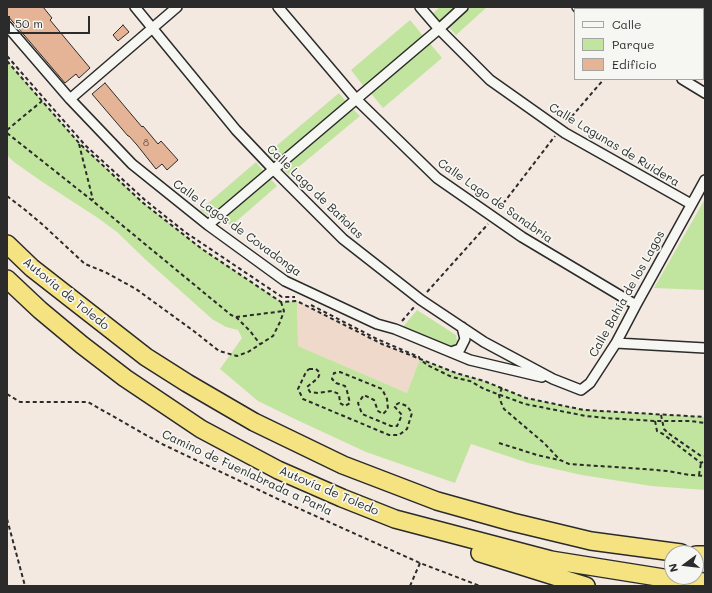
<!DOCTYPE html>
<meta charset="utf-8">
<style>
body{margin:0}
#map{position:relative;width:712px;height:593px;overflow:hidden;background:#f3e9e0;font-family:Mali,sans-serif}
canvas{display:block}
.frame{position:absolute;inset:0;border:8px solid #2b2b2b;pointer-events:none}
.legend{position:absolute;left:574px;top:8px;width:130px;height:72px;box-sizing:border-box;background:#f6f6f2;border:1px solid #a5a5a2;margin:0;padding:5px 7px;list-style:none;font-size:12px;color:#2b2b2b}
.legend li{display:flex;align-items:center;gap:8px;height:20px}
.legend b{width:20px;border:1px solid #a5a5a2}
.north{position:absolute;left:664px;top:545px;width:40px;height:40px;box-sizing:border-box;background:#f6f6f2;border:1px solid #a5a5a2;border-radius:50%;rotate:255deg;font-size:11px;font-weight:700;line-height:16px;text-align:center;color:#2b2b2b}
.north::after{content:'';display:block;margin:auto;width:14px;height:18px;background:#2b2b2b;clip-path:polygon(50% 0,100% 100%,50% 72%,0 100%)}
.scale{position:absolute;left:8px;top:16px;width:82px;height:18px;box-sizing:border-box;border:2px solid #2b2b2b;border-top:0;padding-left:5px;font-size:12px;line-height:14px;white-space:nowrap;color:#2b2b2b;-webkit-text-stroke:3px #f6f6f2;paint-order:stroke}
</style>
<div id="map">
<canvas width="712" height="593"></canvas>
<div class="frame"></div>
<ul class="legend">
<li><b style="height:5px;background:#f6f6f2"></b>Calle</li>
<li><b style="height:11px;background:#c1e59f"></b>Parque</li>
<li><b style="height:11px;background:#e5b496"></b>Edificio</li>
</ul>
<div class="north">N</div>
<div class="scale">50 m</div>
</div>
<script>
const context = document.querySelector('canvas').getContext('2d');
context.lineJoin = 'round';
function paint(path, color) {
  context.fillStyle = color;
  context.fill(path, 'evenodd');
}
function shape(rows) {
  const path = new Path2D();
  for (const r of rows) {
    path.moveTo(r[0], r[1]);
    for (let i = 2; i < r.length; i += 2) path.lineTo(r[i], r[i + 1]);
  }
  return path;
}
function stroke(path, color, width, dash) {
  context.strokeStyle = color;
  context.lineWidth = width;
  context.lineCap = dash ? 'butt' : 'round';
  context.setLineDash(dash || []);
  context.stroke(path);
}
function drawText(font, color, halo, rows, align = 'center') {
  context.font = font + ' Mali,sans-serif';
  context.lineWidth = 3.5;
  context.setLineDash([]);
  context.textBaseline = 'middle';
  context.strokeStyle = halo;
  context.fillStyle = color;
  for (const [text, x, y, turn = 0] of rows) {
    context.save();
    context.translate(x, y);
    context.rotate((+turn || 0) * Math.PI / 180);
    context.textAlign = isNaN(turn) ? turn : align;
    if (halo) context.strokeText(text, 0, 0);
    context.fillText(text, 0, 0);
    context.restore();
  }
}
paint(shape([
 [297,301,382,344,420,359,407,393,298,346]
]), '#efd9ca');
paint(shape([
 [440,7,459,7,441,23,433,13],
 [470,7,487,7,456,35,448,26],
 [410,20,424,37,365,88,351,70],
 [428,41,442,58,383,108,369,91],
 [7,61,79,143,142,202,202,249,281,302,297,301,298,346,407,393,420,359,456,373,484,381,526,398,584,410,705,417,705,490,651,486,582,475,528,463,471,444,455,483,366,452,297,420,258,401,220,369,242,338,238,330,226,327,212,319,146,260,117,232,98,218,41,181,14,162,7,155],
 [339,93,347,103,276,163,268,153],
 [351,107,360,116,289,175,281,167],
 [256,162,265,173,212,218,200,210],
 [269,177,277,186,231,226,222,218],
 [705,199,705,290,654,288],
 [417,310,456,335,457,341,455,345,451,347,402,328]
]), '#c1e59f');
const building = shape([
 [7,7,43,7,52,18,50,20,90,68,79,78,76,74,65,83,7,15,7,7],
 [123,25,129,32,118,41,113,35,123,25],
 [105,83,142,127,143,126,158,144,161,141,178,160,167,170,162,164,156,169,137,145,129,136,128,136,92,94,105,83]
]);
paint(building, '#e5b496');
stroke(building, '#2b2b2b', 1);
const street = shape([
 [135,7,236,130,273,169,343,239,421,300,484,342,553,379,581,390,590,383,616,343,636,305,705,180],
 [278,7,356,99,437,178,522,237,636,305],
 [420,7,439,29,490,80,565,133,691,204],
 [577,7,579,9],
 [7,26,70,99,132,164,208,225,285,281,377,324,395,329,470,360,542,377],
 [682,79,705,93],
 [70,99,177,7],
 [208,225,439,29,463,7],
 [616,343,705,348],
 [451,352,460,349,465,339,462,327]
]);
const highway = shape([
 [7,244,32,268,146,357,187,383,254,422,343,465,437,501,512,522,591,541,681,553],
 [7,279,40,310,82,345,125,378,201,429,278,470,342,498,395,519,551,560,670,579,705,582],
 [480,553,586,586],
 [696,555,705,555]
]);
stroke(street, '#2b2b2b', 12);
stroke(highway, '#2b2b2b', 20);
stroke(shape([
 [662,9,664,7],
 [7,56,85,145,145,200,185,232,282,297,295,297],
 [7,61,79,143,142,202,202,249,281,302,297,301,382,344,456,373,484,381,526,398,584,410,705,417],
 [567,122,604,79],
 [7,130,42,101],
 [7,133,94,202,231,315,236,317,284,311],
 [79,144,93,200],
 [7,196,24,209,43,225,85,264,105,272,136,289,195,332,219,351,237,356,248,352,273,336,280,322,284,311,281,302],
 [499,209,555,136],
 [427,292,488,224],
 [311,305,377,339,419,357,420,359,427,365,452,377,470,381,484,389,525,404,586,416,606,418,655,421,690,421,705,423],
 [236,317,250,331,260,344],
 [402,321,415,306],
 [309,369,316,369,320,373,318,378,307,387,310,392,318,393,332,391,339,394,340,403,345,406,350,403,347,391,345,386,336,383,332,379,334,373,340,372,382,389,387,399,388,409,383,414,378,411,374,400,364,395,358,403,362,414,391,426,397,426,402,415,394,406,399,403,407,406,412,413,407,429,399,435,389,435,303,399,298,389,306,372,309,369],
 [502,388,499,395,500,400,504,409,544,443,560,460,569,464,644,469,667,471,690,475,705,476],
 [7,394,20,402,88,402,160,443,280,500,420,563,480,586],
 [661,415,664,429,668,433,701,456,705,456],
 [655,421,657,431,663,434,701,463,705,461],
 [499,443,537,455,559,460],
 [699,475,701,463],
 [7,519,25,586],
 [410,586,420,563]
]), '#2b2b2b', 2, [4, 3]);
stroke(street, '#f6f6f2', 9);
stroke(highway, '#f5e382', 17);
drawText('10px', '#5a4d46', null, [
 ["8",146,143]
]);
drawText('12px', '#2b2b2b', '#f6f6f2', [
 ["Calle Lagunas de Ruidera",614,145,31],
 ["Calle Lago de Bañolas",315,192,44],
 ["Calle Lago de Sanabria",495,201,35],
 ["Calle Lagos de Covadonga",237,228,36],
 ["Autovía de Toledo",66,294,39],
 ["Calle Bahía de los Lagos",627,294,-61],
 ["Camino de Fuenlabrada a Parla",247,473,25],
 ["Autovía de Toledo",329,491,23]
]);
</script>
